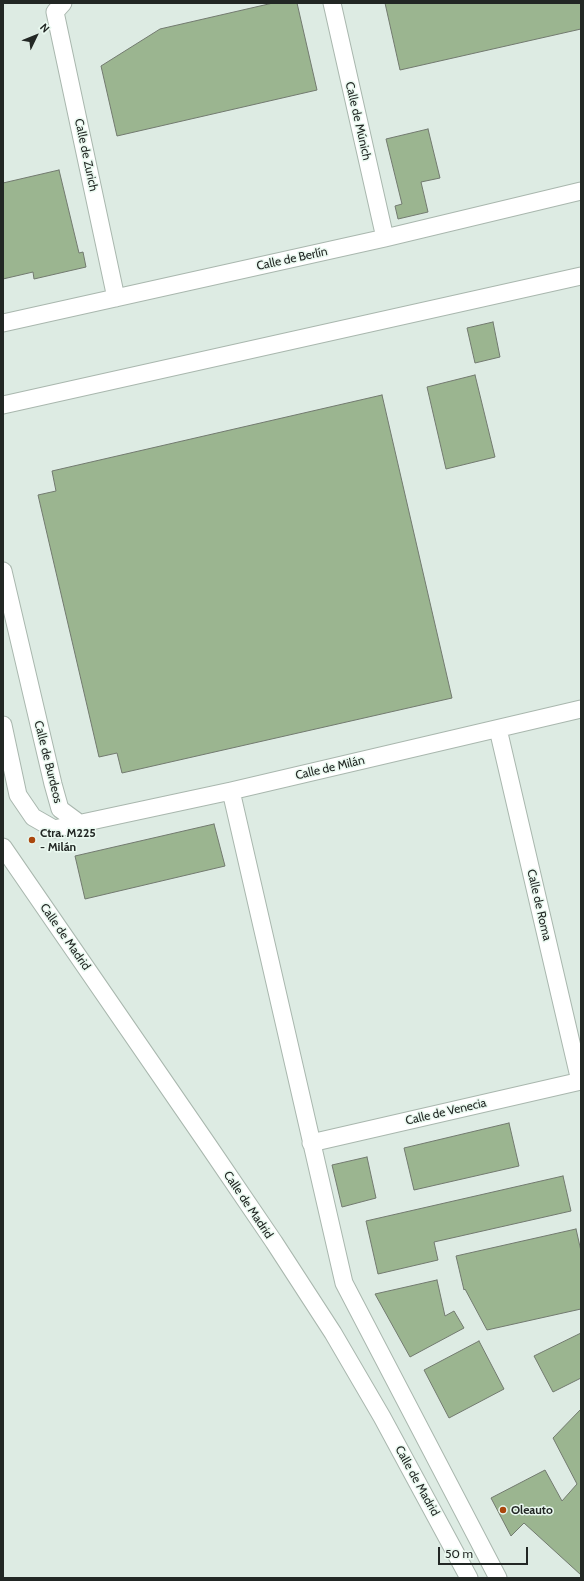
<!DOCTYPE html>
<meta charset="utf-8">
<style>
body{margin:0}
#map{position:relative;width:584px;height:1581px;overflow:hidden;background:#ddebe3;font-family:Cabin,sans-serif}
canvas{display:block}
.frame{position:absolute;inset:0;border:4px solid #222724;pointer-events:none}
.north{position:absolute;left:16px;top:16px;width:40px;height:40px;-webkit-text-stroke:3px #eaf9f0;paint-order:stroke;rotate:47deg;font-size:11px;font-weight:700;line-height:16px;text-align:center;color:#222724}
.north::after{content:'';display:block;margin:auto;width:14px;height:18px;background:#222724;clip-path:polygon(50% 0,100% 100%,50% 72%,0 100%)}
.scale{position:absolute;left:438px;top:1547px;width:90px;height:18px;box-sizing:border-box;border:2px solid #222724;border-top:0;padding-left:5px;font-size:12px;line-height:14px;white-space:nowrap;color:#222724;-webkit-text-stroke:3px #eaf9f0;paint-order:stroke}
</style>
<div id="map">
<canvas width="584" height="1581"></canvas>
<div class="frame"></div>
<div class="north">N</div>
<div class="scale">50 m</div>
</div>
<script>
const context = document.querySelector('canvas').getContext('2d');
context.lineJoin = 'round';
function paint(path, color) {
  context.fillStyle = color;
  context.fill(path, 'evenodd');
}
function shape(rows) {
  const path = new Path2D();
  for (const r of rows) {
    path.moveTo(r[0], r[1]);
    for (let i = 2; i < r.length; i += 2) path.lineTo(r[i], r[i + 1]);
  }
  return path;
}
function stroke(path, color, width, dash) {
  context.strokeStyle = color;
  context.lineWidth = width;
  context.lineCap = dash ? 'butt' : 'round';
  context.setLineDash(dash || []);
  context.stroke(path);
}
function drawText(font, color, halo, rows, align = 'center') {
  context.font = font + ' Cabin,sans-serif';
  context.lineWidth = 3;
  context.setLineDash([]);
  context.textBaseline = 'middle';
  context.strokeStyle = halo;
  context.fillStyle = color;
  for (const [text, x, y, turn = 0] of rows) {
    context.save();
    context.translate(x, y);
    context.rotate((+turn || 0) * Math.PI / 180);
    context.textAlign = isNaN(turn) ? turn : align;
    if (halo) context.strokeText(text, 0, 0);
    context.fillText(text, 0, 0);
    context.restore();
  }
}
const building = shape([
 [273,3,297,3,317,90,117,136,101,66,160,29,273,3],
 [385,3,581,3,581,29,400,70,385,3],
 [428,129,440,178,421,182,428,212,398,219,395,206,402,204,386,139,428,129],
 [59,170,79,253,83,252,86,267,34,279,33,272,3,279,3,183,59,170],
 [493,322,500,357,475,363,467,328,493,322],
 [475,375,495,457,446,469,427,387,475,375],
 [382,395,452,698,122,773,117,753,99,757,38,495,56,491,52,471,382,395],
 [214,824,225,866,85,899,75,856,214,824],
 [509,1123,519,1166,414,1190,404,1148,509,1123],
 [367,1157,376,1198,342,1207,332,1165,367,1157],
 [563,1176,571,1211,434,1242,438,1260,378,1274,366,1221,563,1176],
 [576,1229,581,1251,581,1309,487,1330,465,1289,464,1290,456,1256,576,1229],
 [437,1280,445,1316,454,1311,464,1328,410,1357,375,1294,437,1280],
 [581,1333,581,1378,553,1392,534,1356,581,1333],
 [479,1341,504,1389,449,1418,424,1370,479,1341],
 [581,1409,581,1575,524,1523,511,1536,491,1498,545,1470,562,1501,577,1484,553,1438,581,1409]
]);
paint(building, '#9bb590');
stroke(building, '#727a6f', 1);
const minor = shape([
 [63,3,55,12,116,298],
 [332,3,385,238],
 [3,323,385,238,581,191],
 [3,405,581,276],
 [3,571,53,784,60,809,79,823],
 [3,725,18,795,33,817,54,829,231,791,581,709],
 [498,729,580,1081],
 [231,791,344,1283,498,1578],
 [3,847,208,1145,274,1242,333,1333,382,1417,469,1578],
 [311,1143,581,1081]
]);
stroke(minor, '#a9b7ae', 19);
stroke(minor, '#fff', 17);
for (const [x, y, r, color] of [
 [32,840,4,"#aa470d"],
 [503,1510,4,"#aa470d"]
]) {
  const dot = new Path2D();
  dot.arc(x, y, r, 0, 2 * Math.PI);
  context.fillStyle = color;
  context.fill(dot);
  stroke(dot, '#eaf9f0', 1.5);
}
drawText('12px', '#222724', '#eaf9f0', [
 ["Calle de Múnich",358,121,77],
 ["Calle de Zurich",86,155,78],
 ["Calle de Berlín",292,259,-12],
 ["Calle de Burdeos",48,762,76],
 ["Calle de Milán",330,768,-13],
 ["Calle de Roma",539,905,77],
 ["Calle de Madrid",65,937,55],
 ["Calle de Venecia",446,1112,-13],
 ["Calle de Madrid",248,1205,56],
 ["Calle de Madrid",417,1481,61]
]);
drawText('bold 12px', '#222724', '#eaf9f0', [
 ["Ctra. M225",40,833],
 ["- Milán",40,847],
 ["Oleauto",511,1510]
], 'left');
</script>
